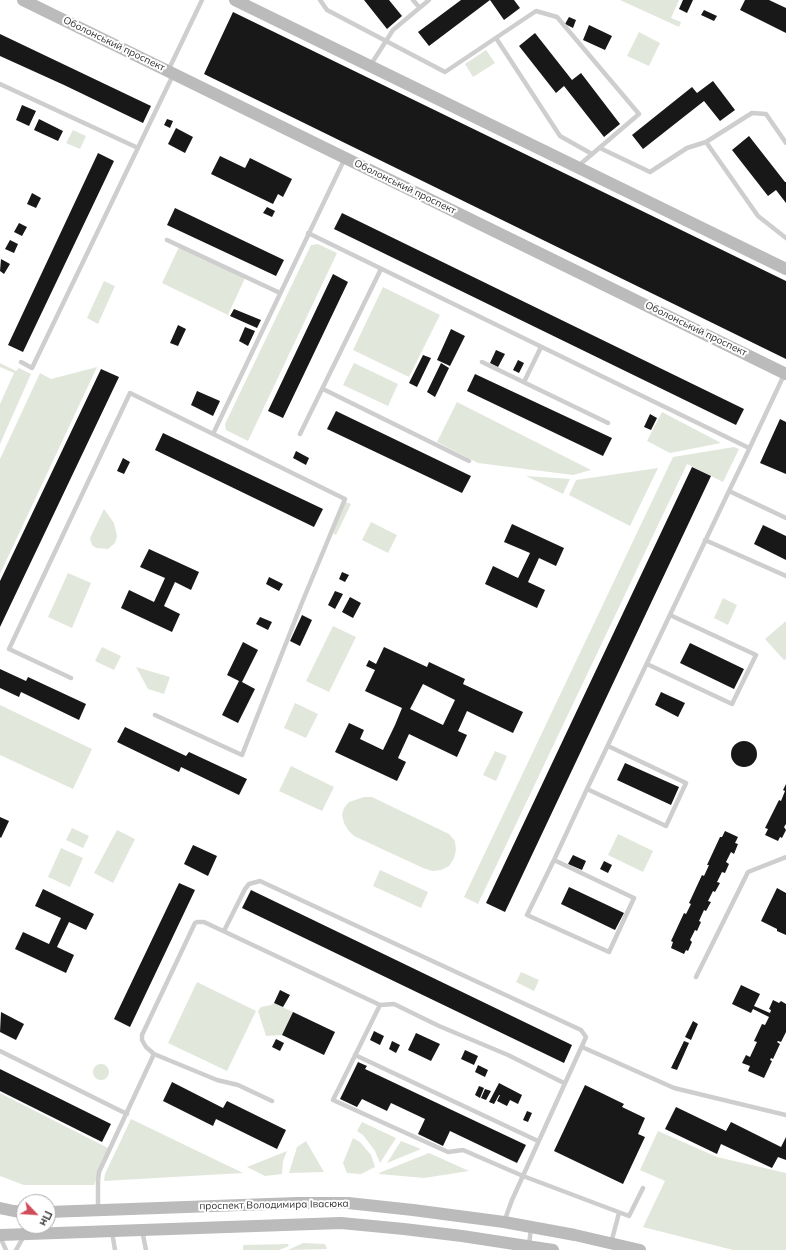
<!DOCTYPE html>
<meta charset="utf-8">
<style>
body{margin:0}
#map{position:relative;width:786px;height:1250px;overflow:hidden;background:#fff;font-family:Mulish,sans-serif}
canvas{display:block}
.north{position:absolute;left:16px;top:1194px;width:40px;height:40px;box-sizing:border-box;background:#fff;border:1px solid #adadad;border-radius:50%;rotate:115deg;font-size:11px;font-weight:700;line-height:16px;text-align:center;color:#313131}
.north::after{content:'';display:block;margin:auto;width:14px;height:18px;background:#d04c59;clip-path:polygon(50% 0,100% 100%,50% 72%,0 100%)}
</style>
<div id="map">
<canvas width="786" height="1250"></canvas>
<div class="north">Пн</div>
</div>
<script>
const context = document.querySelector('canvas').getContext('2d');
context.lineJoin = 'round';
function paint(path, color) {
  context.fillStyle = color;
  context.fill(path, 'evenodd');
}
function shape(rows) {
  const path = new Path2D();
  for (const r of rows) {
    if (r.length === 3) {
      path.moveTo(r[0] + r[2], r[1]);
      path.arc(r[0], r[1], r[2], 0, 2 * Math.PI);
      continue;
    }
    path.moveTo(r[0], r[1]);
    for (let i = 2; i < r.length; i += 2) path.lineTo(r[i], r[i + 1]);
  }
  return path;
}
function stroke(path, color, width, dash) {
  context.strokeStyle = color;
  context.lineWidth = width;
  context.lineCap = dash ? 'butt' : 'round';
  context.setLineDash(dash || []);
  context.stroke(path);
}
function drawText(font, color, halo, rows, align = 'center') {
  context.font = font + ' Mulish,sans-serif';
  context.lineWidth = 4;
  context.setLineDash([]);
  context.textBaseline = 'middle';
  context.strokeStyle = halo;
  context.fillStyle = color;
  for (const [text, x, y, turn = 0] of rows) {
    context.save();
    context.translate(x, y);
    context.rotate((+turn || 0) * Math.PI / 180);
    context.textAlign = isNaN(turn) ? turn : align;
    if (halo) context.strokeText(text, 0, 0);
    context.fillText(text, 0, 0);
    context.restore();
  }
}
paint(shape([
 [620,0,679,0,671,18,681,22,679,27],
 [639,32,660,43,649,66,627,56],
 [486,50,495,63,473,77,465,64],
 [73,130,86,136,80,149,66,143],
 [318,244,337,253,248,441,226,430,225,424,311,245],
 [179,247,245,278,228,315,162,283],
 [104,281,115,286,98,324,87,318],
 [383,287,440,315,409,377,353,350],
 [0,363,16,371,19,368,31,374,0,444,0,404,14,373,0,367],
 [354,363,398,384,388,406,343,385],
 [97,367,0,574,0,459,40,373,51,379],
 [457,402,591,470,573,475,478,463,437,442],
 [662,412,721,443,670,453,647,441],
 [734,447,739,449,723,482,687,464,478,904,464,897,673,457],
 [658,468,630,526,569,495,576,480],
 [526,476,570,479,563,494],
 [346,502,351,504,336,535,333,533],
 [104,509,114,523,117,536,115,543,108,549,96,548,92,545,90,538],
 [371,522,397,535,388,553,362,540],
 [68,573,91,583,72,628,48,617],
 [723,598,737,605,728,625,714,618],
 [786,621,786,659,784,660,765,639],
 [333,626,356,637,329,692,306,681],
 [102,647,121,656,114,670,95,661],
 [136,667,170,677,164,694,148,689],
 [295,703,318,714,306,738,284,728],
 [0,705,92,749,73,789,0,755],
 [495,751,507,756,496,781,483,775],
 [291,766,334,787,322,811,279,791],
 [364,797,372,797,449,834,455,841,456,850,454,858,449,866,441,870,432,871,423,868,354,836,348,830,344,823,342,815,344,808,349,802],
 [72,828,89,836,83,848,66,840],
 [117,830,135,839,113,883,94,873],
 [618,834,653,851,643,872,608,855],
 [61,848,83,858,70,887,48,877],
 [380,870,428,892,421,908,373,886],
 [521,972,539,980,534,991,516,982],
 [197,982,256,1011,227,1071,168,1043],
 [274,1003,293,1012,282,1035,266,1036,258,1011,261,1007,271,1005],
 [101,1072,8],
 [0,1093,108,1148,94,1185,24,1185,0,1176],
 [131,1119,243,1173,104,1181,105,1174],
 [362,1122,396,1138,380,1163,375,1151,363,1135,357,1131],
 [658,1131,717,1157,786,1173,786,1250,733,1250,643,1227,665,1181,640,1170],
 [353,1138,360,1142,371,1155,375,1167,361,1174,347,1173,343,1163],
 [306,1141,324,1172,289,1173,297,1147],
 [401,1141,421,1149,387,1163],
 [287,1151,283,1161,282,1174,265,1176,247,1167],
 [429,1153,469,1171,424,1178,379,1174,379,1173],
 [303,1243,325,1244,327,1249,288,1250],
 [288,1244,289,1246,279,1250,243,1250,243,1245]
]), '#e2e7dc');
paint(shape([
 [364,0,389,0,402,16,387,29],
 [461,0,514,0,520,8,504,20,490,0,429,46,418,32],
 [683,0,693,0,687,13,679,9],
 [745,0,769,0,786,8,786,33,740,10],
 [704,10,717,16,714,21,701,15],
 [233,12,786,281,786,359,204,74],
 [569,17,576,20,573,28,565,24],
 [589,25,612,36,605,50,583,40],
 [535,33,572,80,581,73,620,124,604,137,564,86,556,93,519,46],
 [0,34,151,106,143,123,64,85,0,56],
 [713,81,735,110,720,121,704,101,643,149,632,135,692,87,697,93],
 [22,105,36,111,29,126,16,120],
 [39,119,63,131,58,141,34,130],
 [167,119,173,121,170,128,164,125],
 [176,128,193,137,185,153,168,144],
 [749,136,785,182,786,182,786,203,776,190,768,196,732,150],
 [98,153,114,161,23,352,8,345],
 [220,156,245,168,250,158,292,179,283,197,278,194,273,204,211,174],
 [32,193,41,198,36,208,27,204],
 [267,207,275,211,272,217,263,213],
 [175,208,284,260,276,276,167,225],
 [342,213,744,409,736,425,334,229],
 [19,223,27,227,22,236,14,232],
 [10,240,18,244,14,253,5,249],
 [1,259,10,264,4,274,0,271],
 [333,274,348,282,283,418,268,411],
 [234,309,261,320,257,328,230,316],
 [178,325,186,329,178,346,170,343],
 [245,327,255,331,248,346,239,341],
 [451,329,465,336,450,366,437,360],
 [496,350,505,354,498,367,490,363],
 [423,355,431,358,417,387,409,383],
 [518,360,524,363,519,373,513,370],
 [441,363,449,368,435,397,427,392],
 [101,369,119,377,0,627,0,581],
 [475,374,612,438,603,456,467,391],
 [197,391,220,401,213,416,191,405],
 [336,411,471,476,462,493,327,429],
 [650,414,657,418,651,430,644,427],
 [780,419,786,422,786,474,760,463],
 [163,433,323,509,314,527,155,450],
 [296,451,309,458,306,465,293,458],
 [123,458,130,462,124,474,117,471],
 [692,467,711,476,505,912,486,903],
 [512,524,564,548,556,566,539,558,528,582,545,590,537,608,485,584,493,566,518,578,530,553,504,542],
 [763,525,786,536,786,560,754,544],
 [149,549,199,572,191,590,175,582,164,606,180,614,172,632,121,608,129,590,154,602,160,589,165,578,140,567],
 [342,572,349,575,345,582,339,579],
 [269,577,283,584,279,591,266,584],
 [335,591,343,594,335,609,328,605],
 [350,597,361,603,353,618,342,612],
 [302,615,312,620,300,646,290,641],
 [260,617,272,622,268,630,256,624],
 [243,642,258,650,242,682,255,689,238,723,222,715,239,681,227,675],
 [690,643,744,669,734,689,680,663],
 [384,647,427,667,429,662,465,679,463,684,523,712,513,733,467,711,458,731,467,735,457,757,409,734,398,758,406,762,397,781,335,752,349,723,364,730,360,739,383,750,395,725,402,708,365,691,375,670,366,666,369,660,376,664],
 [423,684,455,700,443,725,410,709],
 [0,669,26,681,28,677,86,704,79,720,21,692,19,697,0,688],
 [661,692,685,703,678,717,655,705],
 [125,727,186,756,189,752,247,779,239,795,181,767,179,772,117,742],
 [744,754,13],
 [625,763,679,787,671,805,617,780],
 [786,784,786,824,784,827,786,830,782,838,780,837,778,841,765,835,768,829,765,828,779,800,781,801,785,791,783,790],
 [0,817,9,821,1,838,0,837],
 [725,831,738,837,735,843,738,844,734,854,731,852,726,862,729,864,725,873,722,872,717,882,720,883,715,892,713,891,708,901,711,902,706,911,704,910,699,921,701,922,697,931,695,930,690,940,692,942,688,951,686,950,684,954,671,948,673,942,671,941,684,913,686,914,691,904,689,903,702,875,704,876,709,865,707,865,720,837,722,837],
 [193,845,217,856,208,876,184,864],
 [573,855,586,861,582,870,568,864],
 [604,861,612,865,608,873,600,869],
 [179,883,195,890,130,1027,114,1019],
 [569,887,624,913,615,930,561,904],
 [777,888,786,893,786,935,777,931,777,929,761,921],
 [43,889,94,914,86,930,69,922,57,947,74,955,66,973,15,949,23,932,49,944,61,918,35,906],
 [251,890,572,1045,564,1063,242,908],
 [741,985,760,994,754,1006,770,1013,771,1010,769,1009,773,1000,779,1003,781,1001,786,1004,786,1032,781,1042,778,1041,777,1042,780,1044,773,1059,771,1058,770,1060,772,1061,764,1078,748,1071,750,1066,742,1063,746,1055,750,1057,757,1042,754,1041,762,1024,765,1025,769,1017,753,1009,751,1013,732,1004],
 [280,990,290,995,283,1007,274,1003],
 [1,1012,24,1024,16,1040,0,1032],
 [293,1012,335,1032,324,1055,282,1035],
 [693,1021,698,1024,691,1040,685,1037],
 [374,1031,384,1036,380,1045,370,1040],
 [416,1033,440,1044,431,1061,408,1050],
 [276,1039,284,1043,280,1051,272,1047],
 [392,1041,400,1045,396,1053,389,1049],
 [684,1041,689,1043,677,1070,671,1068],
 [465,1050,478,1056,474,1065,461,1059],
 [358,1062,367,1066,365,1069,526,1145,517,1163,450,1131,443,1146,418,1134,425,1119,391,1103,387,1111,362,1099,357,1107,340,1099],
 [478,1065,488,1070,485,1077,475,1072],
 [0,1069,111,1124,102,1142,0,1091],
 [172,1082,223,1108,227,1101,286,1130,277,1149,216,1119,213,1126,163,1101],
 [499,1083,522,1095,518,1104,510,1100,507,1106,497,1101,500,1095,499,1095,494,1104,489,1102],
 [585,1085,624,1104,622,1107,645,1118,638,1134,645,1137,623,1184,554,1151],
 [479,1086,484,1088,480,1098,475,1095],
 [485,1089,491,1091,486,1100,481,1098],
 [676,1107,726,1131,731,1122,781,1147,786,1137,786,1160,778,1157,772,1168,721,1144,717,1154,665,1129],
 [527,1111,532,1113,528,1122,523,1120]
]), '#181818');
stroke(shape([
 [320,0,327,10,445,72,536,11,557,17,639,114,577,167],
 [413,0,419,7],
 [496,38,560,136,592,154],
 [370,66,393,30,429,0],
 [168,71,202,0],
 [0,84,138,148],
 [706,142,758,216,786,238],
 [600,148,650,172,687,148,706,142,752,113,766,114,786,143],
 [308,233,749,448],
 [167,240,280,293],
 [21,362,32,368,173,75],
 [482,362,608,423],
 [524,382,541,347],
 [323,389,469,461],
 [213,434,345,158],
 [300,434,381,269],
 [729,491,786,518],
 [705,540,786,576],
 [647,664,732,704,756,655,670,615],
 [71,678,9,649,130,393,345,499,301,605,242,755,155,715],
 [587,789,666,826,686,783,608,746],
 [554,860,634,898,609,952,527,915,554,860,587,789,729,491,744,460,784,375],
 [224,931,245,889,249,884,260,881,581,1030,586,1037,512,1200,504,1222],
 [696,977,748,872,786,857],
 [380,1005,333,1100,448,1152,463,1150,523,1176,629,1216,643,1188],
 [582,1047,674,1088,786,1115],
 [0,1051,127,1114],
 [355,1055,538,1141],
 [272,1101,238,1085,217,1080,154,1054,146,1047,142,1040,142,1035,195,923,197,922,204,922,380,1005,394,1004,439,1026,508,1055,564,1083],
 [98,1209,98,1180,99,1172,154,1054],
 [142,1230,146,1250],
 [112,1232,115,1250],
 [0,1237,6,1250],
 [611,1243,619,1213],
 [529,1245,531,1228],
 [16,1250,24,1236]
]), '#cecece', 4.5);
stroke(shape([
 [23,0,786,374],
 [235,0,786,269],
 [0,1208,14,1211,24,1212],
 [48,1212,297,1203,348,1203,413,1210,504,1222,575,1235,640,1250],
 [0,1235,341,1223,404,1229,462,1236,553,1250]
]), '#bbb', 12);
drawText('10px', '#313131', '#fff', [
 ["Оболонський проспект",114,44,26],
 ["Оболонський проспект",405,187,26],
 ["Оболонський проспект",696,329,26],
 ["проспект Володимира Івасюка",274,1205,-1]
]);
</script>
